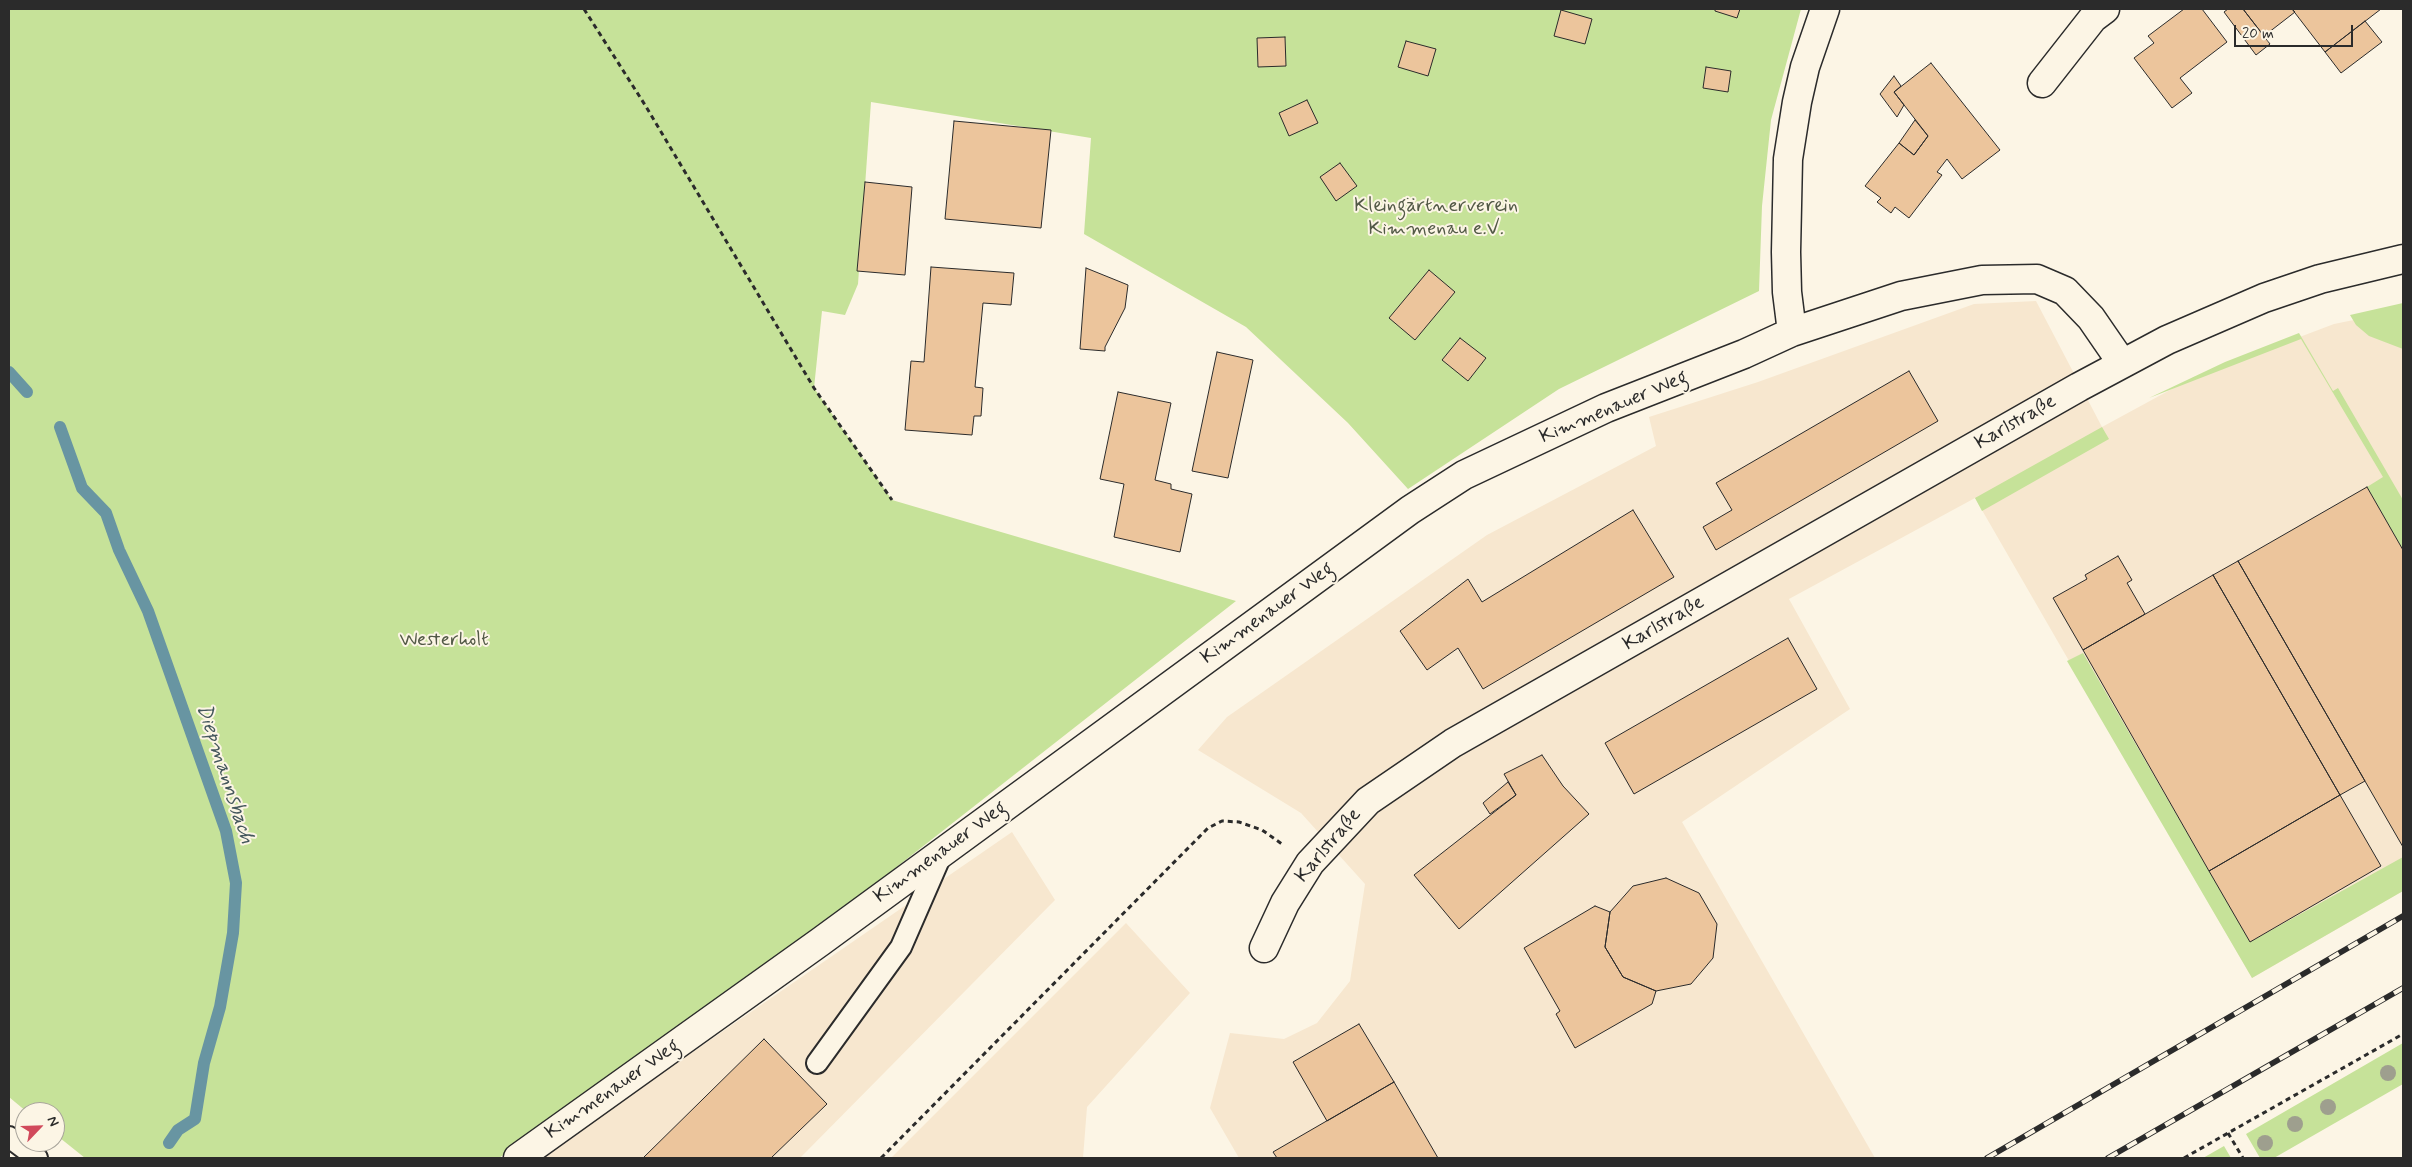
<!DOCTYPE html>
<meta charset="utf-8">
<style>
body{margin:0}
#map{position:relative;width:2412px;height:1167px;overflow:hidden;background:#fcf5e5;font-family:Mynerve,sans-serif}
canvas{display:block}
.frame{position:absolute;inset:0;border:10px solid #2b2b2b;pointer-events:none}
.north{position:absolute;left:15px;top:1102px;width:50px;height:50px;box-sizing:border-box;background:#fcf5e5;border:1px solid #a8a49b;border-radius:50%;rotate:66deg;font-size:14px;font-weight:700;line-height:20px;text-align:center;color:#2b2b2b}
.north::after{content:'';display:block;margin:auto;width:18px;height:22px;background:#d1495b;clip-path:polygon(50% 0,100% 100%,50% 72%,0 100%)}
.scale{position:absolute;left:2234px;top:25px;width:119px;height:22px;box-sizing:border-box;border:2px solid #2b2b2b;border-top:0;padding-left:6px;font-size:15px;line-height:18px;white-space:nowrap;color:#2b2b2b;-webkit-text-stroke:4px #fcf5e5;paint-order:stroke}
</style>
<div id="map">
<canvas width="2412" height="1167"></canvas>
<div class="frame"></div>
<div class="north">N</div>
<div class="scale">20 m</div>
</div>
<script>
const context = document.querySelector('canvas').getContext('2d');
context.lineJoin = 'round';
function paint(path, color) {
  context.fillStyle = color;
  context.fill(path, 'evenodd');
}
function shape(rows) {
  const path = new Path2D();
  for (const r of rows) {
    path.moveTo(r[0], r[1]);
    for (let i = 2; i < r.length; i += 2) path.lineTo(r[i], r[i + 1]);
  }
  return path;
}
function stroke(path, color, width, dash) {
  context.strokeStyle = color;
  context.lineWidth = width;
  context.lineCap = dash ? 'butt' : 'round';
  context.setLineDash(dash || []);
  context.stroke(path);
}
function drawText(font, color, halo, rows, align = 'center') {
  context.font = font + ' Mynerve,sans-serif';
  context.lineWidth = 4;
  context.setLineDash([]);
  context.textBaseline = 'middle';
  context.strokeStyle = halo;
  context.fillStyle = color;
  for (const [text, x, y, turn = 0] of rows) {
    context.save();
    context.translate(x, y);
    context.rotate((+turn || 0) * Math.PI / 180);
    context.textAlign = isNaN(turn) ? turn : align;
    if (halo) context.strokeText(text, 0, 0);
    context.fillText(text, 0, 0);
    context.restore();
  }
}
paint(shape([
 [2036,301,2102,427,2194,377,2334,324,2403,310,2403,891,2252,978,1975,498,1789,599,1850,709,1682,822,1875,1158,1239,1158,1210,1108,1230,1033,1284,1039,1317,1023,1350,981,1365,884,1301,813,1198,750,1227,717,1487,535,1656,446,1649,417,1758,382,1974,304],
 [1012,832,1055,900,800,1158,539,1158],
 [1126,923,1190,993,1087,1107,1083,1158,891,1158]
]), '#f7e7cf');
paint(shape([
 [9,9,1801,9,1771,120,1762,206,1759,291,1559,389,1408,489,1348,423,1246,327,1084,234,1091,138,871,102,858,284,845,315,822,311,814,388,892,500,1236,601,820,927,499,1158,85,1158,55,1134,55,1112,27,1112,9,1097],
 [2403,303,2403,349,2369,336,2356,325,2350,315],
 [2299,333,2333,391,2338,388,2403,500,2403,550,2367,487,2383,477,2301,339,2149,398,2225,362],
 [2102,427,2109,439,1982,511,1975,498],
 [2083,653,2250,942,2403,857,2403,891,2252,978,2067,661],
 [2403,1043,2403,1084,2274,1158,2260,1158,2246,1134],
 [2224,1146,2231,1158,2203,1158]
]), '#c6e299');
stroke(shape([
 [9,372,27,392],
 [60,427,82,488,106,513,119,550,148,611,226,831,236,883,233,933,220,1007,204,1063,195,1119,178,1130,169,1143]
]), '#6895a2', 12);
const building = shape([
 [1715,9,1740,9,1737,18,1715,11,1715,9],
 [2184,9,2202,9,2227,42,2180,78,2192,93,2172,108,2134,58,2154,43,2148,36,2184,9],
 [2228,9,2243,9,2270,44,2256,55,2224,12,2228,9],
 [2243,9,2292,9,2295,12,2264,36,2243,9],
 [2292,9,2381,9,2325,52,2292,9],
 [1561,10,1592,19,1585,44,1554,36,1561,10],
 [2365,21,2382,42,2341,73,2325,52,2365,21],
 [1285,37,1286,66,1258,67,1257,38,1285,37],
 [1406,41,1436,49,1428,76,1398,67,1406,41],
 [1931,63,2000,150,1962,179,1947,159,1937,172,1942,175,1909,218,1895,207,1891,213,1877,202,1881,198,1865,186,1899,143,1914,155,1928,136,1894,92,1931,63],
 [1706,67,1731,71,1728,92,1703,88,1706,67],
 [1894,76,1901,86,1894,92,1904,105,1897,117,1880,94,1894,76],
 [1307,100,1318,123,1289,136,1279,113,1307,100],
 [1915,120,1928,136,1914,155,1899,143,1915,120],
 [954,121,1051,130,1041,228,945,219,954,121],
 [1340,163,1357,186,1336,201,1320,177,1340,163],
 [865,182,912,187,905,275,857,271,865,182],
 [931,267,1014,273,1011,305,983,303,975,387,983,388,981,416,974,416,972,435,905,430,911,361,924,362,931,267],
 [1086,268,1128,285,1125,308,1105,347,1105,351,1080,349,1086,268],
 [1429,270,1455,292,1415,340,1389,318,1429,270],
 [1460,338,1486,358,1468,381,1442,360,1460,338],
 [1217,352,1253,360,1228,478,1192,471,1217,352],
 [1909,371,1938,421,1716,550,1703,527,1732,510,1716,483,1909,371],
 [1118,392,1171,403,1155,480,1171,484,1171,489,1192,494,1180,552,1114,537,1124,484,1100,479,1118,392],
 [2367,487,2403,550,2403,847,2238,561,2367,487],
 [1633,510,1674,577,1483,689,1458,648,1427,670,1400,631,1468,579,1482,602,1633,510],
 [2118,556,2132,580,2127,583,2145,614,2083,650,2053,598,2087,579,2085,575,2118,556],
 [2238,561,2365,781,2340,795,2213,575,2238,561],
 [2213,575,2340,795,2209,871,2083,650,2213,575],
 [1788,638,1817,689,1634,794,1605,743,1788,638],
 [1542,755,1563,786,1589,814,1459,929,1414,875,1516,795,1504,774,1542,755],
 [1508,782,1516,795,1490,814,1483,803,1508,782],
 [2340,795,2381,866,2250,942,2209,871,2340,795],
 [1666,878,1699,893,1717,924,1713,958,1691,984,1656,991,1623,977,1605,947,1610,912,1633,886,1666,878],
 [1595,906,1610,912,1605,947,1623,977,1656,991,1652,1004,1575,1048,1556,1014,1560,1011,1524,948,1595,906],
 [1359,1024,1394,1082,1327,1121,1293,1062,1359,1024],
 [764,1039,827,1104,771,1158,643,1158,764,1039],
 [1394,1082,1438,1158,1277,1158,1273,1152,1394,1082]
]);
paint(building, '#ecc59c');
stroke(building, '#2b2b2b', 1);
const lane = shape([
 [817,1063,901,947,942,853],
 [9,1137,37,1158]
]);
const street = shape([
 [2042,83,2093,18,2105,9],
 [1792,332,1787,292,1786,252,1788,159,1797,102,1805,67,1825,9],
 [1264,948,1285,903,1310,863,1368,801,1453,743,2079,387,2167,340,2264,298,2320,279,2403,259],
 [518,1158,820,942,1410,510,1464,475,1606,408,1744,354,1792,332,1901,296,1982,280,2037,279,2065,291,2091,318,2122,363]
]);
stroke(lane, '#2b2b2b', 24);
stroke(street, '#2b2b2b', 31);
stroke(shape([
 [584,9,645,105,814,388,892,500],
 [2228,1133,2243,1158],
 [881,1158,1208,828,1222,821,1239,822,1262,830,1282,844],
 [2184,1158,2403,1034]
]), '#2b2b2b', 3, [5, 4]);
stroke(lane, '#fcf5e5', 20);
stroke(street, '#fcf5e5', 28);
const rail = shape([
 [1987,1158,2403,916],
 [2108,1158,2403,988]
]);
stroke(rail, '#2b2b2b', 5.5);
stroke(rail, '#fcf5e5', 4, [11]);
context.fillStyle = '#9e9f8e';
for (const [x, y] of [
 [2388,1073],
 [2328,1107],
 [2295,1124],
 [2265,1143]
]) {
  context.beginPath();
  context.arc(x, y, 8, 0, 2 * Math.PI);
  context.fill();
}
drawText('20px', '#525946', '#fcf5e5', [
 ["Kleingärtnerverein",1436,207],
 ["Kimmenau e.V.",1436,230],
 ["Westerholt",444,641]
]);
drawText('20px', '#2b2b2b', '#fcf5e5', [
 ["Kimmenauer Weg",1614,408,-23],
 ["Karlstraße",2016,423,-30],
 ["Kimmenauer Weg",1268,614,-36],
 ["Karlstraße",1664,624,-30],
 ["Karlstraße",1329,846,-50],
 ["Kimmenauer Weg",941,853,-36],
 ["Kimmenauer Weg",613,1090,-35]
]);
drawText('italic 21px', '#44575c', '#fcf5e5', [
 ["Diepmannsbach",224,774,72]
]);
</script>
